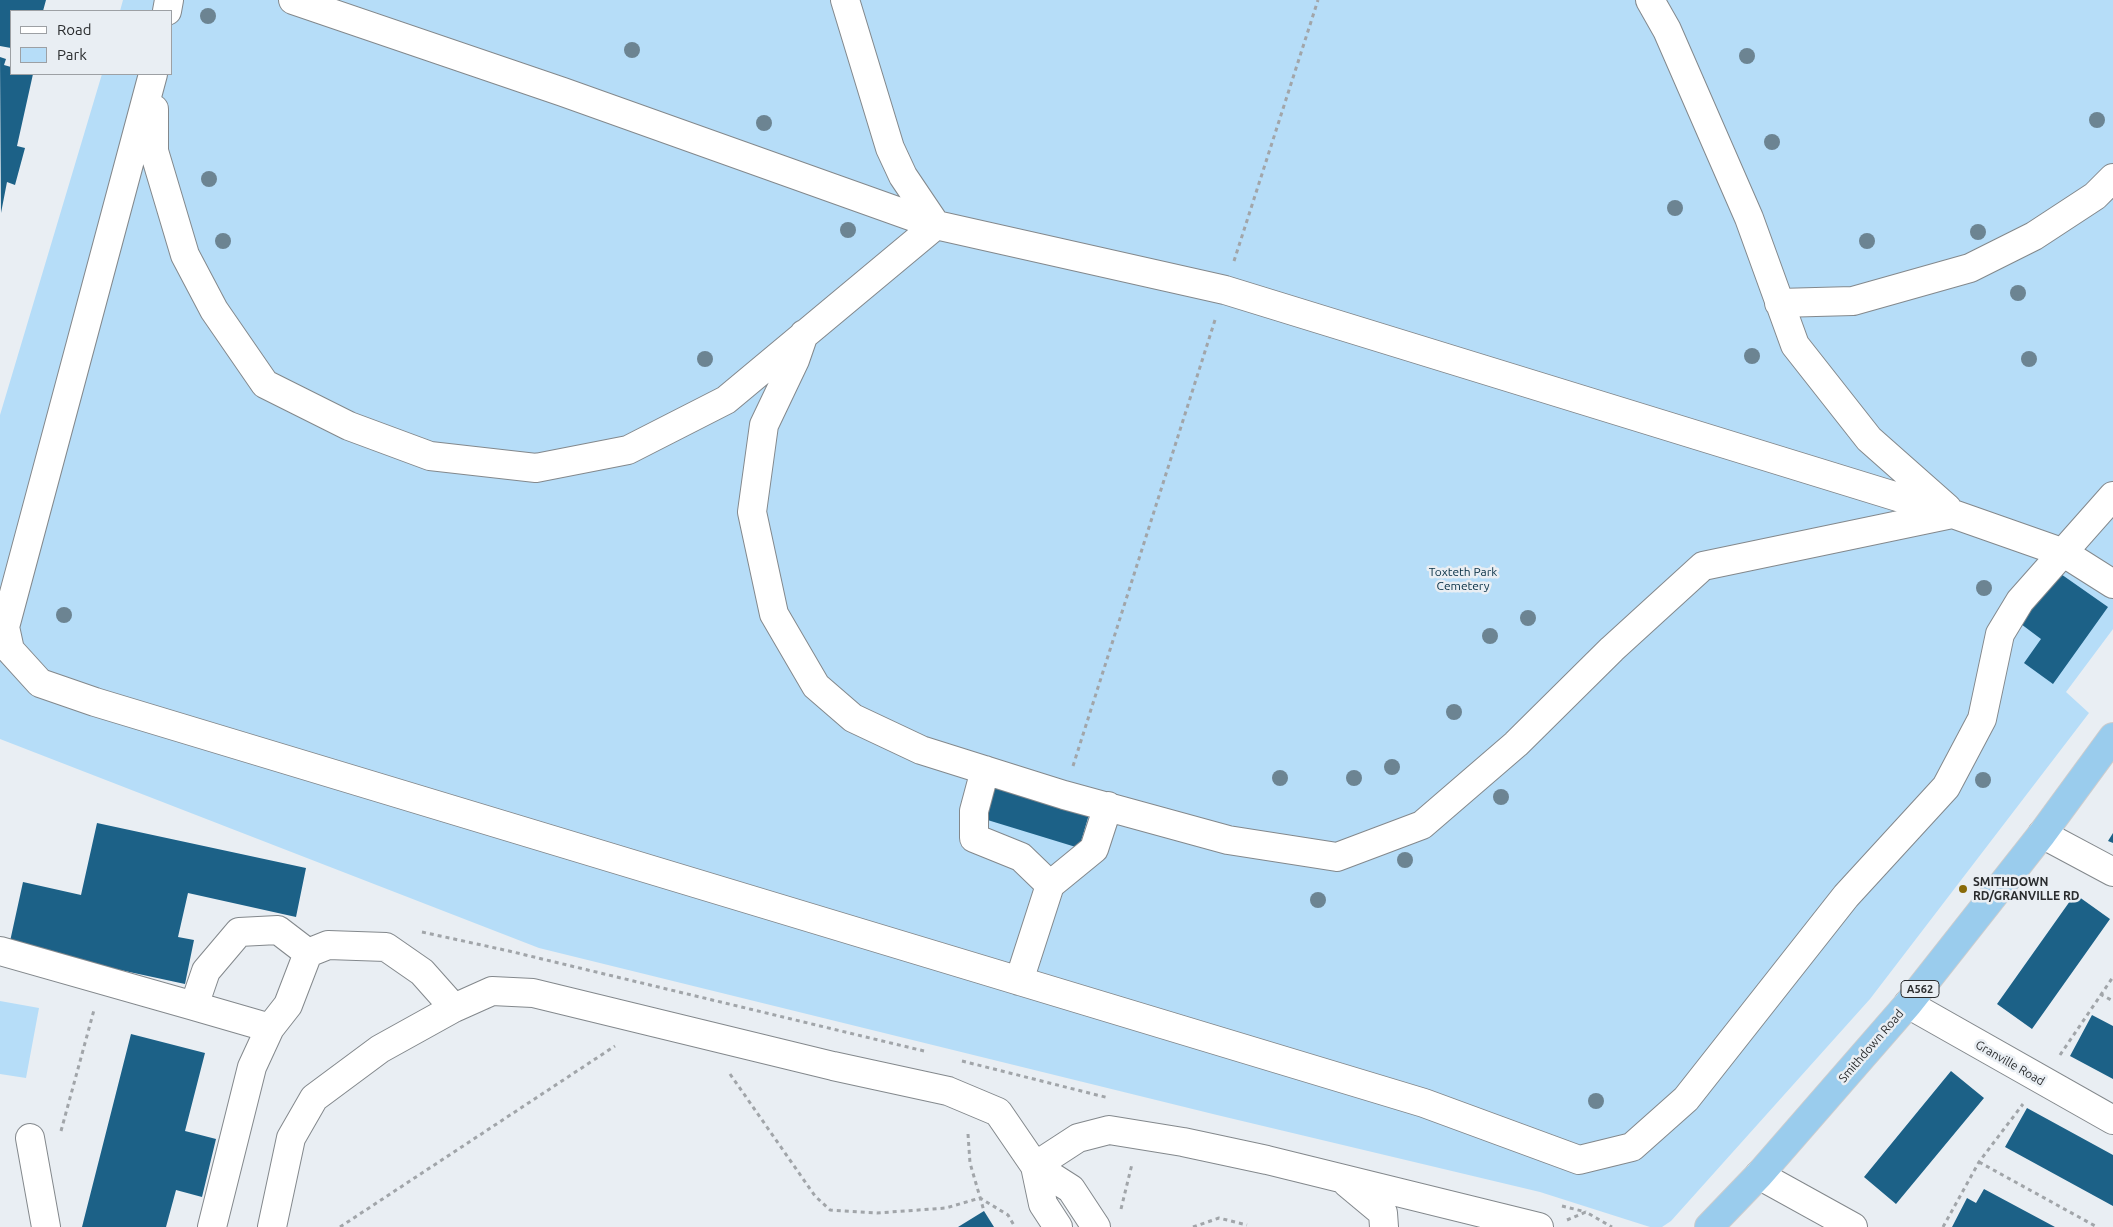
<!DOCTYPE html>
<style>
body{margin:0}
#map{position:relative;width:2113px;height:1227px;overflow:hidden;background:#e9eef3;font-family:Ubuntu,sans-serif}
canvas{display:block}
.legend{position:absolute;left:10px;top:10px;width:162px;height:65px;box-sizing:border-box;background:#e9eef3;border:1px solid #9da0a4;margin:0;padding:6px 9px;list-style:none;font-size:15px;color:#2a2c2e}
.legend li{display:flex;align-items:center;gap:10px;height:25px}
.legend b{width:25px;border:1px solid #9da0a4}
</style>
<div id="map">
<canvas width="2113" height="1227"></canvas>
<ul class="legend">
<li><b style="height:6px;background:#fff"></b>Road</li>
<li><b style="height:14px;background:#b6ddf8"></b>Park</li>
</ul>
</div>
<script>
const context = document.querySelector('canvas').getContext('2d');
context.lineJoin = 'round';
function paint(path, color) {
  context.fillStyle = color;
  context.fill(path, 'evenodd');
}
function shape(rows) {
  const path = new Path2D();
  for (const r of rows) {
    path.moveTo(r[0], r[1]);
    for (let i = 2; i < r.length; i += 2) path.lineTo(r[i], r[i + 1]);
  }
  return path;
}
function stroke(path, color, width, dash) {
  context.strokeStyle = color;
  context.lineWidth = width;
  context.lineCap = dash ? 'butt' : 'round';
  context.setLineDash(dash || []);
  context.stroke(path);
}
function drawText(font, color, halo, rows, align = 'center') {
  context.font = font + ' Ubuntu,sans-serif';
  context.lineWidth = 5;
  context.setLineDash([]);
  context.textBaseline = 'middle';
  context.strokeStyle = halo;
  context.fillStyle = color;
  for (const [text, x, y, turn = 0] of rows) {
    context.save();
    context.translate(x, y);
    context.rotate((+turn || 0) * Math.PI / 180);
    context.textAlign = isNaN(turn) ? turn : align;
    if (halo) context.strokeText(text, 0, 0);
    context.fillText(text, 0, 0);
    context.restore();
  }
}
paint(shape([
 [123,0,2113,0,2113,629,2066,692,2089,713,1870,999,1671,1221,1662,1227,1650,1227,1540,1192,1217,1115,539,948,0,739,0,415,102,74,171,74,171,11,120,11],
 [0,1001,39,1008,26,1078,0,1074]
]), '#b6ddf8');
paint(shape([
 [0,0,46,0,43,11,11,11,11,48,0,46],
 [0,57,6,59,4,65,11,67,11,74,33,74,17,146,25,148,15,185,7,182,1,213],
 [2058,572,2108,607,2053,684,2024,663,2041,639,2021,624],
 [993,781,1090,811,1079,848,981,818],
 [97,823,306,868,296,917,188,893,178,937,194,940,185,984,9,946,23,882,81,895],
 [2113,833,2113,843,2108,841],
 [2075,894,2110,919,2032,1029,1997,1004],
 [2092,1015,2113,1026,2113,1079,2070,1056],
 [131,1034,205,1053,185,1131,216,1139,202,1197,176,1190,166,1227,82,1227],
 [1951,1071,1984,1098,1896,1204,1864,1177],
 [2027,1108,2113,1155,2113,1206,2005,1147],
 [1984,1189,2055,1227,1952,1227,1967,1198,1976,1203],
 [984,1211,994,1227,958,1227]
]), '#1c6187');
const minor = shape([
 [293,0,563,92,936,225,1225,290,1953,514,2064,553,2113,584],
 [1650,0,1667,30,1749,218,1795,345,1869,439,1947,508],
 [167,11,169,0],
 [153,74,5,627,10,650,40,683,95,702,1424,1103,1579,1160,1632,1147,1686,1099,1846,896,1946,787,1982,719,2000,634,2020,601,2113,496],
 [154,109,154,151,185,255,214,310,265,384,349,426,430,456,536,468,628,450,726,400,936,225,903,176,890,148,845,0],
 [1779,303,1853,301,1970,268,2034,236,2095,196,2113,178],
 [804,334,795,360,764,425,752,512,774,614,816,686,853,718,921,750,1064,795,1228,840,1337,857,1422,825,1516,744,1612,649,1703,566,1952,514],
 [985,770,974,811,974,838,1021,857,1050,885],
 [2042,834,2113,872],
 [0,951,194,1006,206,971,239,932,278,930,308,953],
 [1019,981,1050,885,1094,849,1108,806],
 [1908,1004,2113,1120],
 [194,1006,270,1028],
 [30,1138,46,1227],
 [1035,1166,1078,1138,1109,1130,1183,1142,1267,1160,1539,1227],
 [1035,1166,1043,1204,1058,1227],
 [1759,1175,1853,1227],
 [1347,1183,1383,1213,1384,1227],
 [212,1227,252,1067,270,1028,288,1005,308,953,328,945,386,947,422,972,454,1008],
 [272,1227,291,1138,314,1098,380,1049,454,1008,492,991,533,993,833,1066,948,1091,998,1112,1035,1166,1071,1189,1096,1227]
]);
const highway = shape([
 [1709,1227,1759,1175,1908,1004,2042,834,2113,737]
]);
stroke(minor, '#83888c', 30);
stroke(highway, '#cccccd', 30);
stroke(shape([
 [1234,261,1318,0],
 [1073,766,1215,320],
 [422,932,509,951,924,1051],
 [2100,994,2113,1001],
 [2060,1055,2113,977],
 [962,1061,1109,1098],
 [730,1074,815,1196,830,1210,877,1213,946,1208,980,1198,1008,1215,1015,1227],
 [61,1131,94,1010],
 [968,1134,970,1163,984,1211],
 [1979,1162,2097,1227],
 [1562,1206,1586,1212],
 [1121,1209,1132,1164],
 [1567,1220,1586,1212,1612,1227],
 [340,1227,615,1046],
 [1193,1227,1219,1218,1247,1225],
 [1943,1227,1979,1162,2023,1104]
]), '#a1a5a9', 3, [4, 4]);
stroke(minor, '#fff', 28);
stroke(highway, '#9acced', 28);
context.fillStyle = '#6c8492';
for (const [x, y] of [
 [208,16],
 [632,50],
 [1747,56],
 [2097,120],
 [764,123],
 [1772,142],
 [209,179],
 [1675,208],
 [848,230],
 [1978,232],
 [223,241],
 [1867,241],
 [2018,293],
 [1752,356],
 [705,359],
 [2029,359],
 [1984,588],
 [64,615],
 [1528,618],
 [1490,636],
 [1454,712],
 [1392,767],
 [1280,778],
 [1354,778],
 [1983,780],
 [1501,797],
 [1405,860],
 [1318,900],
 [1596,1101]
]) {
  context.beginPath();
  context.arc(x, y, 8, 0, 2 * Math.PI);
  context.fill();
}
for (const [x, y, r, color] of [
 [1963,889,5,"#896a08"]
]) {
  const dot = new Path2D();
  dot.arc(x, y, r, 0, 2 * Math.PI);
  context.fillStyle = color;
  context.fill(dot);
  stroke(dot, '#e9eef3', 2);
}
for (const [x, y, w] of [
 [1920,989,38]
]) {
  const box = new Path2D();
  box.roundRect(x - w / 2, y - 8.5, w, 17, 4);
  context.fillStyle = '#e9eef3';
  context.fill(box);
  stroke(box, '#2a2c2e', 1);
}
drawText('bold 11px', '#2a2c2e', null, [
 ["A562",1920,989]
]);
drawText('12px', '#052d42', '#e9eef3', [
 ["Toxteth Park",1463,572],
 ["Cemetery",1463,586]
]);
drawText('bold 12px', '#2a2c2e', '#e9eef3', [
 ["SMITHDOWN",1973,882],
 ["RD/GRANVILLE RD",1973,896]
], 'left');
drawText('12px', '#2a2c2e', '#e9eef3', [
 ["Smithdown Road",1871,1046,-49],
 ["Granville Road",2010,1063,30]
]);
</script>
